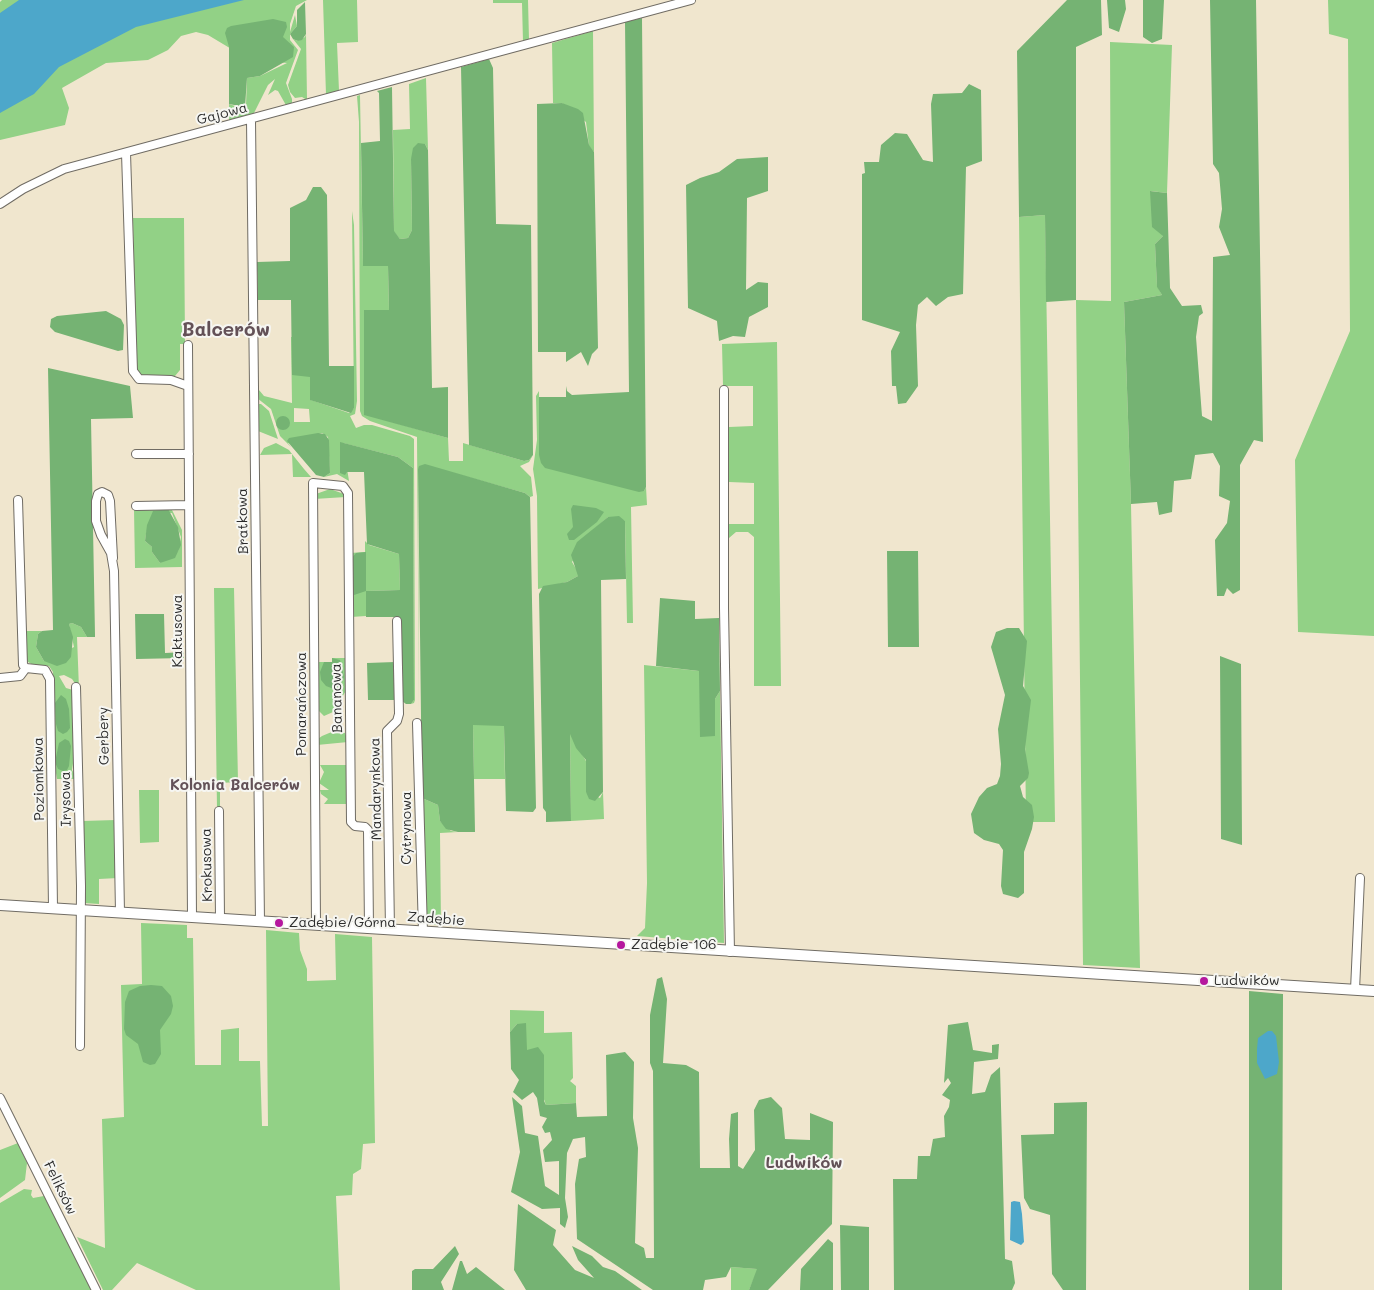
<!DOCTYPE html>
<meta charset="utf-8">
<style>
body{margin:0}
canvas{display:block;background:#f0e6ce}
</style>
<canvas width="1374" height="1290"></canvas>
<script>
const context = document.querySelector('canvas').getContext('2d');
context.lineJoin = 'round';
function paint(path, color) {
  context.fillStyle = color;
  context.fill(path, 'evenodd');
}
function shape(rows) {
  const path = new Path2D();
  for (const r of rows) {
    if (r.length === 3) {
      path.moveTo(r[0] + r[2], r[1]);
      path.arc(r[0], r[1], r[2], 0, 2 * Math.PI);
      continue;
    }
    path.moveTo(r[0], r[1]);
    for (let i = 2; i < r.length; i += 2) path.lineTo(r[i], r[i + 1]);
  }
  return path;
}
function stroke(path, color, width, dash) {
  context.strokeStyle = color;
  context.lineWidth = width;
  context.lineCap = dash ? 'butt' : 'round';
  context.setLineDash(dash || []);
  context.stroke(path);
}
function drawText(font, color, halo, rows, align = 'center') {
  context.font = font + ' Mali,sans-serif';
  context.lineWidth = 4;
  context.setLineDash([]);
  context.textBaseline = 'middle';
  context.strokeStyle = halo;
  context.fillStyle = color;
  for (const [text, x, y, turn = 0] of rows) {
    context.save();
    context.translate(x, y);
    context.rotate((+turn || 0) * Math.PI / 180);
    context.textAlign = isNaN(turn) ? turn : align;
    if (halo) context.strokeText(text, 0, 0);
    context.fillText(text, 0, 0);
    context.restore();
  }
}
paint(shape([
 [2,0,307,0,296,6,290,24,290,32,295,15,297,26,290,34,290,40,298,50,286,83,292,99,292,105,287,107,278,91,275,90,268,95,275,79,268,85,254,113,229,121,229,104,241,108,246,105,247,78,260,76,287,63,248,59,208,35,196,32,181,36,168,50,148,60,106,63,62,88,69,108,65,125,0,140,0,2],
 [323,0,357,0,358,42,337,43,339,91,326,95],
 [493,0,528,0,529,40,523,42,522,3,493,3],
 [1328,0,1374,0,1374,636,1298,632,1295,460,1350,331,1348,39,1329,34],
 [593,31,594,152,589,146,586,122,562,103,553,103,552,43],
 [306,34,307,100,302,97,295,98,290,92,288,85,301,49,293,39,298,41,305,37],
 [1110,42,1172,45,1167,193,1151,191,1163,236,1155,244,1157,286,1162,295,1124,302,1131,504,1140,968,1083,965,1076,300,1111,301],
 [426,78,428,150,425,144,411,159,412,230,408,238,400,239,394,232,393,130,410,129,409,84],
 [360,95,363,266,388,266,389,310,364,310,364,414,448,438,449,461,463,461,463,443,524,461,529,460,533,455,529,462,520,466,531,477,533,496,530,497,525,493,425,465,418,469,419,712,417,437,370,421,362,416,360,411,359,122,357,96],
 [352,211,354,225,357,401,355,414,350,416,356,428,364,425,372,425,410,436,414,439,415,700,414,703,411,704,414,700,413,468,398,457,343,443,349,481,337,474,324,477,330,473,328,437,322,433,288,443,291,447,280,436,271,409,257,398,256,392,259,390,264,396,292,403,291,337,310,337,311,400,349,413,354,408],
 [294,408,309,409,310,422,294,422],
 [1045,215,1055,822,1026,822,1019,217],
 [133,218,184,218,185,344,180,344,180,370,175,376,141,377,136,371],
 [777,342,781,686,754,686,754,537,748,532,736,532,729,538,729,524,754,524,754,483,729,482,729,427,753,426,753,386,723,386,722,344],
 [539,391,539,455,644,491,646,487,647,505,631,507,633,623,627,623,625,521,608,517,592,531,572,562,578,572,578,576,567,582,538,589,537,496,533,469,537,440,536,396],
 [257,404,261,404,269,411,278,439,258,431],
 [276,443,289,450,292,454,304,469,311,477,293,477,292,454,260,455,264,448],
 [330,489,344,494,346,497,314,499,316,494],
 [171,508,182,530,182,567,135,568,134,509],
 [172,513,181,537,178,551,160,563,152,552,152,547,145,541,146,534,152,515],
 [365,541,369,545,399,554,400,590,366,591,366,616,351,617,350,553,365,552],
 [214,588,234,588,238,782,220,783,220,810,217,810],
 [72,623,81,627,87,637,77,637,79,689,72,679,64,675,59,676,66,688,73,690,75,750,72,770,77,779,57,779,54,761,56,752,53,741,53,672,49,666,33,665,25,660,23,631,42,631,38,634,36,647,44,661,74,647,69,624],
 [332,658,347,658,347,689,333,712,324,716,317,709,315,662,332,662],
 [644,665,699,671,715,736,715,699,720,691,724,943,637,936,645,928,647,883],
 [473,725,504,725,505,779,474,779],
 [334,731,345,733,348,742,317,745,318,739,322,736],
 [570,733,586,761,586,792,600,798,603,792,604,819,571,821],
 [320,765,349,765,350,804,324,804,328,799,321,794,320,790,329,790,319,783,324,772],
 [139,790,159,790,159,842,140,843],
 [422,798,438,805,440,821,451,831,458,832,440,833,441,925,424,924],
 [116,820,118,878,99,879,99,904,84,903,82,821],
 [141,923,187,925,187,938,193,938,195,1065,221,1065,221,1030,239,1028,239,1061,260,1061,262,1126,268,1126,266,930,299,933,300,950,307,969,307,981,336,980,335,934,372,937,375,1143,363,1144,361,1169,353,1174,352,1195,336,1196,340,1290,196,1290,137,1263,112,1290,103,1290,77,1237,105,1248,102,1119,124,1117,121,985,142,984],
 [510,1010,544,1011,544,1033,572,1032,573,1078,570,1081,576,1086,576,1103,546,1105,517,1024,510,1032],
 [18,1143,27,1163,25,1180,0,1198,0,1150],
 [24,1189,32,1190,31,1195,33,1198,44,1196,93,1290,0,1290,0,1203],
 [731,1267,758,1269,749,1290,731,1290]
]), '#92d186');
paint(shape([
 [1067,0,1101,0,1102,35,1076,47,1076,300,1046,302,1045,215,1019,217,1017,51],
 [1107,0,1125,0,1126,9,1119,32,1109,28],
 [1143,0,1164,0,1162,39,1152,43,1143,37],
 [1210,0,1256,0,1263,442,1254,440,1240,465,1240,590,1233,594,1227,588,1224,596,1217,596,1215,540,1227,523,1230,501,1219,496,1220,466,1213,453,1195,455,1191,479,1174,481,1172,512,1159,515,1157,502,1131,504,1124,302,1162,295,1157,287,1155,244,1163,236,1152,227,1150,191,1167,193,1170,288,1182,306,1201,305,1203,313,1199,316,1196,337,1202,416,1212,421,1213,257,1230,255,1219,227,1222,209,1219,173,1213,164],
 [305,2,306,34,302,40,298,41,293,39,290,34,297,26,297,10],
 [642,18,646,487,644,491,639,492,545,468,541,463,539,455,539,397,566,397,566,386,567,391,572,395,629,392,625,22],
 [273,19,286,22,287,27,283,37,294,47,293,57,260,76,247,78,245,107,229,104,229,47,225,33,227,28,231,26],
 [489,59,493,68,496,224,531,225,533,455,529,460,524,461,469,445,461,67],
 [969,84,981,90,982,161,966,167,963,294,948,297,936,306,927,297,918,305,916,325,918,386,906,403,898,404,896,386,892,386,891,351,900,332,862,320,862,174,865,173,864,162,879,162,881,145,895,133,907,134,923,160,933,162,931,104,933,94,962,93],
 [392,87,394,231,400,239,408,238,412,230,411,159,413,148,418,143,425,144,428,150,432,388,448,387,448,438,364,415,364,310,389,310,388,266,363,266,361,143,380,141,379,93,377,91],
 [562,103,578,109,583,113,589,145,594,152,598,348,592,354,588,366,581,352,566,362,566,352,538,352,537,104],
 [768,157,768,191,747,198,746,290,758,282,768,283,768,307,749,317,745,337,733,336,719,341,717,321,688,308,686,185,700,178,719,172,737,159],
 [313,187,321,187,327,195,329,366,354,366,354,408,351,413,310,400,310,377,292,375,291,300,258,300,257,262,290,261,290,208,306,200],
 [106,311,121,319,124,325,123,350,118,351,55,332,50,327,51,319,57,316],
 [48,368,130,386,133,418,91,419,95,635,95,637,87,637,81,627,72,623,69,624,73,637,71,657,66,663,57,666,44,661,36,647,38,634,42,631,53,630],
 [283,423,7],
 [318,433,325,434,329,440,330,473,324,477,316,475,287,441,289,438],
 [340,442,398,457,413,468,414,700,411,704,406,704,402,701,400,617,366,617,366,591,354,595,351,592,351,559,356,553,366,552,366,591,400,590,399,554,367,544,364,472,347,472,345,475,340,473],
 [425,464,525,493,530,497,536,808,533,812,506,811,504,726,473,725,475,832,458,832,446,829,440,821,438,805,422,798,418,469,419,466],
 [573,505,596,508,604,512,597,522,574,540,569,540,567,534,573,527,571,509],
 [168,509,178,527,181,545,175,558,160,563,152,552,152,547,145,541,147,525,153,511],
 [619,516,625,521,626,579,601,580,603,792,595,801,589,799,586,792,586,760,576,748,570,734,571,821,546,822,546,812,543,808,539,594,543,586,567,582,578,576,571,555,577,542,608,517],
 [887,551,918,551,919,647,888,647],
 [660,598,695,601,695,619,719,618,720,691,715,699,715,736,700,737,699,671,656,666],
 [135,614,164,614,165,653,184,652,184,658,136,659],
 [1007,628,1019,628,1027,641,1023,686,1031,700,1025,749,1029,773,1028,778,1020,786,1023,797,1032,805,1034,817,1032,829,1024,852,1024,893,1018,898,1003,894,1001,886,1003,850,999,844,984,840,974,833,971,814,979,797,987,788,997,784,1000,776,1001,764,998,729,1005,695,991,647,996,632],
 [1220,656,1241,664,1242,845,1221,839],
 [332,658,340,660,344,677,340,686,334,689,326,686,321,680,320,672,324,662,332,662],
 [395,662,396,700,368,700,367,663],
 [61,695,66,699,69,709,70,728,67,732,63,734,58,731,56,724,55,703],
 [65,739,69,741,71,746,69,766,67,770,63,771,58,769,55,762,59,743],
 [662,977,667,999,663,1063,686,1065,699,1072,700,1168,730,1168,729,1139,731,1114,738,1112,738,1166,743,1169,755,1150,754,1110,759,1100,771,1097,782,1108,785,1139,810,1140,810,1113,833,1122,832,1224,768,1290,749,1290,757,1269,731,1267,726,1277,705,1280,703,1290,653,1290,577,1239,575,1184,579,1159,586,1157,585,1137,573,1139,567,1153,565,1198,568,1217,565,1228,560,1224,560,1208,542,1209,511,1192,520,1152,512,1097,522,1106,525,1133,538,1136,545,1186,559,1195,559,1161,545,1162,543,1150,552,1140,550,1132,545,1133,542,1127,547,1118,540,1116,537,1098,533,1092,522,1100,513,1092,519,1080,511,1069,510,1032,517,1024,526,1023,527,1050,538,1047,544,1055,544,1101,546,1105,576,1103,577,1117,607,1116,606,1055,625,1052,634,1062,633,1118,638,1148,635,1243,644,1248,646,1258,654,1258,653,1071,650,1063,650,1015,657,979],
 [151,985,162,986,171,996,173,1006,171,1014,160,1030,161,1054,155,1064,150,1065,143,1062,138,1044,126,1035,124,1029,125,1002,129,991,140,986],
 [1249,991,1283,994,1282,1290,1249,1290],
 [968,1022,973,1050,992,1053,992,1045,999,1044,998,1059,974,1062,972,1094,985,1092,991,1075,1000,1067,1005,1259,1012,1261,1015,1283,1012,1290,894,1290,893,1179,917,1179,918,1156,930,1156,933,1139,945,1137,944,1116,949,1107,950,1100,942,1095,951,1083,948,1078,944,1083,948,1025],
 [1087,1102,1086,1290,1063,1290,1052,1274,1050,1215,1030,1209,1024,1198,1021,1135,1054,1134,1054,1103],
 [518,1204,556,1230,553,1245,575,1270,594,1278,578,1260,572,1246,592,1256,603,1267,615,1271,642,1290,526,1290,514,1270],
 [840,1225,869,1227,869,1290,841,1290],
 [828,1239,833,1243,833,1290,800,1290,801,1269],
 [455,1246,459,1254,441,1282,444,1290,412,1290,412,1271,415,1269,433,1269],
 [460,1261,462,1261,467,1274,476,1267,505,1290,452,1290]
]), '#75b373');
paint(shape([
 [19,0,244,0,136,27,59,67,34,94,0,113,0,13],
 [1268,1031,1272,1031,1276,1036,1279,1062,1277,1074,1265,1079,1257,1063,1257,1049,1258,1038],
 [1014,1201,1020,1202,1022,1214,1024,1242,1021,1245,1010,1240,1011,1202]
]), '#4da7ca');
const street = shape([
 [251,120,260,922],
 [126,153,133,371,139,379,171,380,188,386],
 [0,204,23,189,64,169,691,0],
 [188,345,192,917],
 [724,390,724,608,730,952],
 [136,454,189,454],
 [18,500,23,665,26,668,45,670,50,679,53,908],
 [136,506,189,505],
 [113,558,110,501,108,495,102,492,98,494,96,501,96,521,101,535,111,553,114,571,120,913],
 [0,678,20,676,26,668],
 [76,687,81,886,80,1046],
 [417,723,423,932],
 [219,811,220,919],
 [316,925,313,483,343,486,348,493,351,822,355,826,365,827,368,830,369,929],
 [390,930,387,731,397,721,399,714,397,621],
 [1355,990,1360,878],
 [0,1098,96,1290]
]);
const secondary = shape([
 [0,905,1374,991]
]);
stroke(street, '#706c64', 10);
stroke(secondary, '#706c64', 12);
stroke(street, '#fff', 8);
stroke(secondary, '#fff', 10);
for (const [x, y, r, color] of [
 [279,923,5,"#b5179e"],
 [621,945,5,"#b5179e"],
 [1204,981,5,"#b5179e"]
]) {
  const dot = new Path2D();
  dot.arc(x, y, r, 0, 2 * Math.PI);
  context.fillStyle = color;
  context.fill(dot);
  stroke(dot, '#f6f6f2', 2);
}
drawText('14px', '#2b2b2b', '#f6f6f2', [
 ["Gajowa",222,114,-15],
 ["Bratkowa",243,521,-91],
 ["Kaktusowa",178,631,-90],
 ["Bananowa",337,698,-91],
 ["Pomarańczowa",302,704,-90],
 ["Gerbery",104,736,-91],
 ["Poziomkowa",39,779,-91],
 ["Mandarynkowa",376,789,-91],
 ["Irysowa",66,799,-91],
 ["Cytrynowa",407,828,-90],
 ["Krokusowa",207,865,-91],
 ["Zadębie",436,919,4],
 ["Feliksów",60,1188,64]
]);
drawText('14px', '#2b2b2b', '#f6f6f2', [
 ["Zadębie/Górna",289,923],
 ["Zadębie 106",631,945],
 ["Ludwików",1214,981]
], 'left');
drawText('bold 15px', '#635157', '#f6f6f2', [
 ["Kolonia Balcerów",235,785]
]);
drawText('bold 16px', '#635157', '#f6f6f2', [
 ["Ludwików",804,1163]
]);
drawText('bold 19px', '#635157', '#f6f6f2', [
 ["Balcerów",226,330]
]);
</script>
